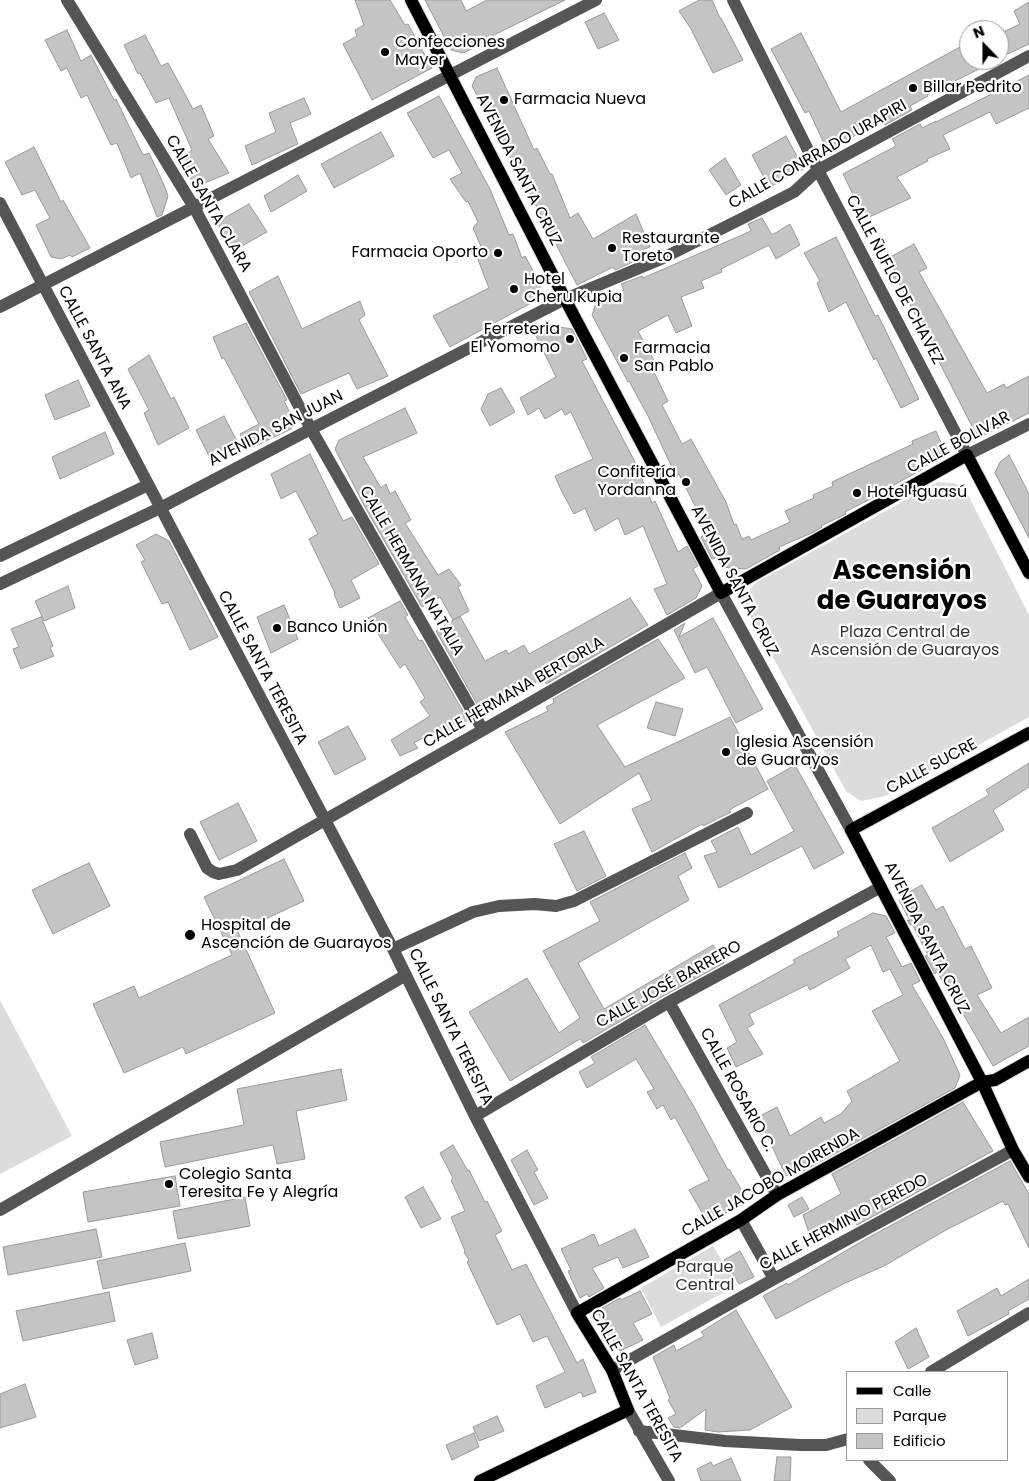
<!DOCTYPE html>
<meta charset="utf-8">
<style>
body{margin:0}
#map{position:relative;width:1029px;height:1481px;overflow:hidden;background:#fff;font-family:Poppins,sans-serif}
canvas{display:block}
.legend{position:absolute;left:846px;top:1371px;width:162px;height:90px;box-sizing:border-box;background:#fff;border:1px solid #999;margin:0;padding:6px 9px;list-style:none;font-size:15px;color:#000}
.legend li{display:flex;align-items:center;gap:10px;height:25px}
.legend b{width:25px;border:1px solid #999}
.north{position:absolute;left:959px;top:20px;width:50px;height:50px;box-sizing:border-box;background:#fff;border:1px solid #999;border-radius:50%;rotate:338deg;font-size:14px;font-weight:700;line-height:20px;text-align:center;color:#000}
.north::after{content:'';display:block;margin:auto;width:18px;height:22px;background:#000;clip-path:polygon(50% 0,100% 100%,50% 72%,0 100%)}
</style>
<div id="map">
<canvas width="1029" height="1481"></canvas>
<ul class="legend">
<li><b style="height:6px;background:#000"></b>Calle</li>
<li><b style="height:14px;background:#dcdcdc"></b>Parque</li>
<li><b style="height:14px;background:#c4c4c4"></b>Edificio</li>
</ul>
<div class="north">N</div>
</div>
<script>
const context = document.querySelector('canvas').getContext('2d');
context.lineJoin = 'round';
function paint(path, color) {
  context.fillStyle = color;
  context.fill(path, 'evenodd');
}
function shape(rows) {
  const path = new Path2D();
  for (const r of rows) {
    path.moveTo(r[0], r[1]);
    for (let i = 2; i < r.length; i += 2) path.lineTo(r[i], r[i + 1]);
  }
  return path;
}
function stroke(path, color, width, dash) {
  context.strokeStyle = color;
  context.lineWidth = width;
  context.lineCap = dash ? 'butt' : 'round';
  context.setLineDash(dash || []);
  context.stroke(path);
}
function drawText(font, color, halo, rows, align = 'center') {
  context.font = font + ' Poppins,sans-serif';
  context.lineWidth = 4.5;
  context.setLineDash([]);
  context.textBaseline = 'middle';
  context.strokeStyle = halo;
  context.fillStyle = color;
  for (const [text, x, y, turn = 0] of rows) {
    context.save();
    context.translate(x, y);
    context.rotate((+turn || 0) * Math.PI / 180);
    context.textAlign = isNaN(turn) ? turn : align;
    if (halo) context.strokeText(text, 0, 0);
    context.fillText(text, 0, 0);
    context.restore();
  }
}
paint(shape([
 [938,482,954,483,965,489,1029,615,1029,717,886,796,861,801,846,791,745,606,745,595,757,582],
 [0,1000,72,1136,0,1174],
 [713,1246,737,1285,661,1327,641,1288]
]), '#dcdcdc');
const building = shape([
 [355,0,390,0,405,25,408,24,432,68,372,100,343,44,357,36,355,30,364,25,355,0],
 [425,0,461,0,466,11,487,0,565,0,492,36,493,39,463,53,451,50,425,0],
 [699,0,712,0,720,18,721,18,743,60,713,73,691,29,679,11,699,0],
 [1029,2,1029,44,999,58,999,34,1020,24,1014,11,1029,2],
 [604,13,619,40,598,49,585,22,604,13],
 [67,30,81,61,91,55,114,100,116,99,143,155,149,153,164,185,168,196,162,215,157,217,140,173,131,178,117,143,111,145,87,95,81,98,67,68,61,71,45,40,67,30],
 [801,33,841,112,969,42,969,60,997,60,927,95,928,96,910,106,912,110,885,125,883,121,827,150,809,111,805,113,771,49,801,33],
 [145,35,161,66,168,63,193,109,201,105,214,136,208,139,229,173,195,187,181,158,192,150,169,98,156,103,140,73,138,74,124,45,145,35],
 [497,68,534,150,537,148,550,174,552,174,570,218,578,213,593,239,636,214,650,247,631,254,635,261,615,270,613,267,577,285,530,194,472,86,476,77,497,68],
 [1029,75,1029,108,996,124,990,112,943,135,950,149,927,159,928,161,897,177,911,198,865,219,843,174,896,146,892,139,920,124,922,128,936,121,936,122,1029,75],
 [439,96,490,189,509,235,513,234,522,258,525,256,541,285,533,302,450,347,433,316,489,288,475,252,482,249,473,228,478,222,468,201,466,202,450,179,462,173,449,150,433,158,407,113,439,96],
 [304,98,311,114,290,123,298,144,252,165,245,146,276,132,269,113,304,98],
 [381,132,394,156,334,188,321,164,381,132],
 [786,136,804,169,769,187,752,155,786,136],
 [34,147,61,202,63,200,90,248,72,257,70,255,61,259,51,257,36,225,50,218,35,190,22,195,5,162,34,147],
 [725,158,741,185,726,195,709,170,725,158],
 [298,175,307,191,271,212,264,196,298,175],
 [249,204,267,232,233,251,217,222,249,204],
 [762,218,772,235,790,224,800,245,776,259,769,245,721,269,722,272,701,281,704,288,681,297,692,326,676,333,668,315,638,331,658,368,653,370,668,401,662,405,682,444,691,439,726,502,734,525,736,524,742,539,749,536,751,540,790,522,785,511,814,498,813,495,833,486,832,482,913,444,912,441,936,431,943,447,937,461,922,467,923,469,881,492,882,493,845,512,846,514,821,526,822,527,814,532,779,547,780,550,746,569,722,567,717,557,712,559,701,537,706,534,697,518,700,516,679,474,676,476,648,416,629,381,628,382,592,315,595,306,624,290,621,284,642,276,643,278,751,231,748,224,762,218],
 [836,237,875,316,878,315,919,399,901,408,876,358,874,360,846,302,829,312,817,283,820,281,804,253,836,237],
 [914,244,927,268,919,272,987,393,1004,384,1006,388,1029,376,1029,413,978,438,928,340,927,341,918,323,919,322,899,283,897,284,885,260,914,244],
 [278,276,302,329,360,301,365,315,359,320,388,376,357,389,349,373,301,394,249,292,278,276],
 [246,323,287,400,284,401,295,423,291,429,247,450,240,434,259,424,224,358,222,359,213,337,246,323],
 [553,326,572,329,587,359,582,361,634,460,652,503,655,501,678,552,687,546,698,566,693,569,702,586,696,598,667,615,654,589,667,584,643,526,625,535,618,518,595,531,585,508,574,514,561,490,555,476,593,459,571,412,565,415,562,409,545,419,539,408,528,415,520,398,556,377,535,334,553,326],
 [149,355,171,399,174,397,189,428,158,445,144,413,149,410,128,369,149,355],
 [78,380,90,406,55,420,45,395,78,380],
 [501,388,515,412,490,426,481,409,488,394,501,388],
 [405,408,417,433,363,457,381,488,386,484,390,494,395,491,411,520,405,523,438,575,449,569,461,585,458,587,469,611,453,620,440,597,422,607,365,507,335,449,339,440,405,408],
 [224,416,239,445,211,460,196,430,224,416],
 [105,432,114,454,60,479,52,457,105,432],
 [310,454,343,521,352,517,379,564,351,580,360,598,340,608,334,594,335,593,309,539,318,534,296,491,281,499,271,474,310,454],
 [1009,455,1029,494,1029,538,995,473,1000,462,1009,455],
 [156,534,169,541,218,637,190,650,168,602,162,604,141,562,145,560,136,545,156,534],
 [68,586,75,608,44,621,35,601,68,586],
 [630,598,648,625,546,684,543,678,482,713,436,631,460,616,485,661,506,650,508,654,524,645,529,654,630,598],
 [400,601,408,615,405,617,419,641,422,640,468,720,442,735,438,729,414,743,418,748,400,756,391,740,430,716,420,702,425,698,405,664,400,668,368,618,400,601],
 [284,605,298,639,271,653,257,617,284,605],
 [41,617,53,646,50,648,54,656,21,669,13,649,19,647,11,629,41,617],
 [713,618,763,709,736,723,707,667,695,673,674,630,685,623,679,637,713,618],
 [658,639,685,678,597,725,625,767,730,717,768,789,729,810,731,812,703,826,702,824,652,852,632,809,652,800,639,773,560,824,505,732,548,711,546,707,554,703,553,699,658,639],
 [656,702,683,709,675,736,647,728,656,702],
 [348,726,366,759,335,775,318,742,348,726],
 [1029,763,1029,787,993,810,1004,830,950,862,932,828,989,795,986,790,1029,763],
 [795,765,844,853,814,869,802,846,719,888,704,856,717,852,711,841,738,827,751,855,794,831,767,781,795,765],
 [238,803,257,841,219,860,200,822,238,803],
 [584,831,606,876,577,891,554,844,584,831],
 [685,853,692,868,678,876,689,900,578,963,604,1009,713,945,724,963,665,995,583,1043,580,1039,510,1081,469,1012,527,978,559,1033,580,1018,543,951,600,921,590,902,685,853],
 [284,859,304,901,238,932,275,1013,186,1054,183,1047,124,1073,93,1004,134,986,139,998,232,955,204,897,284,859],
 [89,863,110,906,53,934,32,890,89,863],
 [922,885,936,910,943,906,965,949,971,946,992,988,977,995,1001,1033,1029,1017,1029,1046,993,1066,958,1005,937,972,935,974,925,956,928,955,912,924,910,925,907,920,910,921,899,900,904,895,922,885],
 [873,913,886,916,895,933,886,937,902,967,911,963,920,981,912,985,943,1038,960,1075,955,1088,794,1176,793,1173,786,1176,758,1117,777,1107,790,1136,821,1117,824,1123,841,1114,852,1101,847,1091,900,1061,872,1011,903,995,890,969,883,972,871,945,845,959,850,968,810,990,807,985,749,1014,754,1024,747,1028,763,1054,736,1067,727,1048,737,1042,719,1005,795,963,793,960,839,936,837,932,873,913],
 [645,1025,693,1105,728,1170,729,1169,745,1196,742,1204,708,1223,689,1190,709,1180,675,1117,671,1120,663,1105,657,1109,647,1092,654,1089,636,1059,587,1088,579,1072,595,1063,591,1057,645,1025],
 [341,1069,347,1100,296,1111,305,1159,277,1164,273,1145,165,1167,160,1142,244,1125,237,1089,341,1069],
 [963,1102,993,1151,857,1225,851,1214,809,1233,803,1215,841,1194,832,1174,963,1102],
 [453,1145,468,1171,469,1170,485,1202,487,1201,502,1231,495,1235,512,1270,526,1264,577,1363,583,1359,596,1392,583,1397,581,1392,545,1408,536,1386,565,1372,547,1336,533,1342,520,1314,497,1325,467,1262,469,1260,464,1252,465,1251,451,1217,465,1211,451,1180,453,1178,440,1153,453,1145],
 [527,1150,538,1170,534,1172,548,1198,534,1205,511,1160,527,1150],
 [1010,1161,1029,1194,1029,1248,1008,1204,1005,1205,1003,1201,946,1230,884,1266,843,1284,776,1319,763,1296,787,1283,788,1285,864,1240,1010,1161],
 [175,1176,180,1206,88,1222,83,1192,175,1176],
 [423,1187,441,1219,421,1228,405,1197,423,1187],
 [245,1197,250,1226,178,1239,173,1211,245,1197],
 [802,1197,809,1209,794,1217,788,1205,802,1197],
 [96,1229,102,1257,8,1275,3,1247,96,1229],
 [635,1229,649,1257,623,1268,618,1257,592,1268,604,1288,589,1297,587,1294,580,1298,568,1271,571,1270,561,1249,594,1234,599,1246,635,1229],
 [185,1243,191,1271,103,1289,97,1261,185,1243],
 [740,1251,754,1277,739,1284,724,1260,740,1251],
 [1029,1279,1029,1299,1008,1311,1009,1314,968,1336,957,1311,997,1288,1001,1296,1029,1279],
 [640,1291,652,1314,633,1323,643,1340,620,1351,613,1340,607,1342,600,1327,604,1323,597,1311,620,1298,621,1300,640,1291],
 [109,1292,115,1321,23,1341,16,1311,109,1292],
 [736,1310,792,1407,750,1430,718,1432,705,1430,706,1409,680,1428,674,1427,668,1418,676,1414,668,1400,670,1398,653,1357,674,1345,676,1351,704,1336,701,1332,736,1310],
 [916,1328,929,1357,908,1369,895,1342,916,1328],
 [152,1333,158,1358,135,1365,127,1340,152,1333],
 [25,1384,36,1417,0,1428,0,1394,25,1384],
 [497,1416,504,1431,479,1441,473,1427,497,1416],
 [474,1433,479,1447,452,1460,446,1445,474,1433],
 [777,1457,791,1457,790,1481,774,1481,777,1457],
 [731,1458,741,1481,701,1481,697,1469,711,1462,713,1466,731,1458]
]);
paint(building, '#c4c4c4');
stroke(building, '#999', 1);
const major = shape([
 [411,0,565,299,721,593,967,455,1029,573],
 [1029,733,851,830,982,1082,1013,1150,1029,1177],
 [480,1481,628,1410,612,1370,577,1313,741,1220,777,1195,982,1082,995,1080,1029,1061]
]);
stroke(major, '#dbdbdb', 14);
stroke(shape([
 [67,0,194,207,311,429,483,730],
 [733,0,818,170,967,455,1029,424],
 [0,203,393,949,475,1116,577,1313],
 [0,307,596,0],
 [0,556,148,485],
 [0,584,160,508,311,429,565,299,661,259,741,219,794,192,818,170,1029,56],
 [190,834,207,868,213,872,219,874,237,870,483,730,721,593,851,830],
 [393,949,473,912,499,906,535,904,556,906,574,901,747,813],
 [669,1002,777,1195],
 [475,1116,669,1002,881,887],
 [0,1210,406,975],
 [741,1220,774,1279],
 [612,1370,774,1279,1013,1150],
 [931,1372,1029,1313],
 [628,1410,669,1481],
 [639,1431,725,1441,800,1445,826,1445,848,1439],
 [869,1460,890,1481]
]), '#555', 12);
stroke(major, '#000', 12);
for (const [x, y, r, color] of [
 [385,52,5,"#000"],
 [913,88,5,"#000"],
 [504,100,5,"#000"],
 [612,248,5,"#000"],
 [498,253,5,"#000"],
 [514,289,5,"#000"],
 [570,339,5,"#000"],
 [624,358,5,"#000"],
 [686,482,5,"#000"],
 [857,493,5,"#000"],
 [277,628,5,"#000"],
 [726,752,5,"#000"],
 [190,935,6,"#000"],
 [169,1184,5,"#000"]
]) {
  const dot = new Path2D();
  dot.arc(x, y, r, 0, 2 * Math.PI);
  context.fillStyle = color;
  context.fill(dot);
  stroke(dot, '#fff', 2);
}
drawText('16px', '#000', '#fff', [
 ["Confecciones",395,43],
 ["Mayer",395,61],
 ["Billar Pedrito",923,88],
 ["Farmacia Nueva",514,100],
 ["Restaurante",622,239],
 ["Toreto",622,257],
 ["Farmacia Oporto",488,253,"right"],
 ["Hotel",524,280],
 ["Cheru Kupia",524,298],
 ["Ferreteria",560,330,"right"],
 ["El Yomomo",560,348,"right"],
 ["Farmacia",634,349],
 ["San Pablo",634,367],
 ["Confitería",676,473,"right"],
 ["Yordanna",676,491,"right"],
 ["Hotel Ɨguasú",867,493],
 ["Banco Unión",287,628],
 ["Iglesia Ascensión",736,743],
 ["de Guarayos",736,761],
 ["Hospital de",201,926],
 ["Ascención de Guarayos",201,944],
 ["Colegio Santa",179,1175],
 ["Teresita Fe y Alegría",179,1193]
], 'left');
drawText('16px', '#000', '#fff', [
 ["CALLE CONRRADO URAPIRI",818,155,-30],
 ["AVENIDA SANTA CRUZ",518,170,63],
 ["CALLE SANTA CLARA",208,204,60],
 ["CALLE ÑUFLO DE CHAVEZ",894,280,62],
 ["CALLE SANTA ANA",94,348,62],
 ["AVENIDA SAN JUAN",276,429,-27],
 ["CALLE BOLIVAR",959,443,-28],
 ["CALLE HERMANA NATALIA",411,571,60],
 ["AVENIDA SANTA CRUZ",734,581,62],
 ["CALLE SANTA TERESITA",262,668,62],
 ["CALLE HERMANA BERTORLA",514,693,-30],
 ["CALLE SUCRE",932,767,-28],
 ["AVENIDA SANTA CRUZ",926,938,63],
 ["CALLE JOSÉ BARRERO",669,985,-29],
 ["CALLE SANTA TERESITA",450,1027,64],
 ["CALLE ROSARIO C.",737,1090,61],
 ["CALLE JACOBO MOIRENDA",771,1183,-30],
 ["CALLE HERMINIO PEREDO",844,1223,-28],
 ["CALLE SANTA TERESITA",636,1386,61]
]);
drawText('16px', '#333', '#fff', [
 ["Plaza Central de",905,633],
 ["Ascensión de Guarayos",905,651],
 ["Parque",705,1268],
 ["Central",705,1286]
]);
drawText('bold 26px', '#000', '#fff', [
 ["Ascensión",902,572],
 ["de Guarayos",902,602]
]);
</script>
